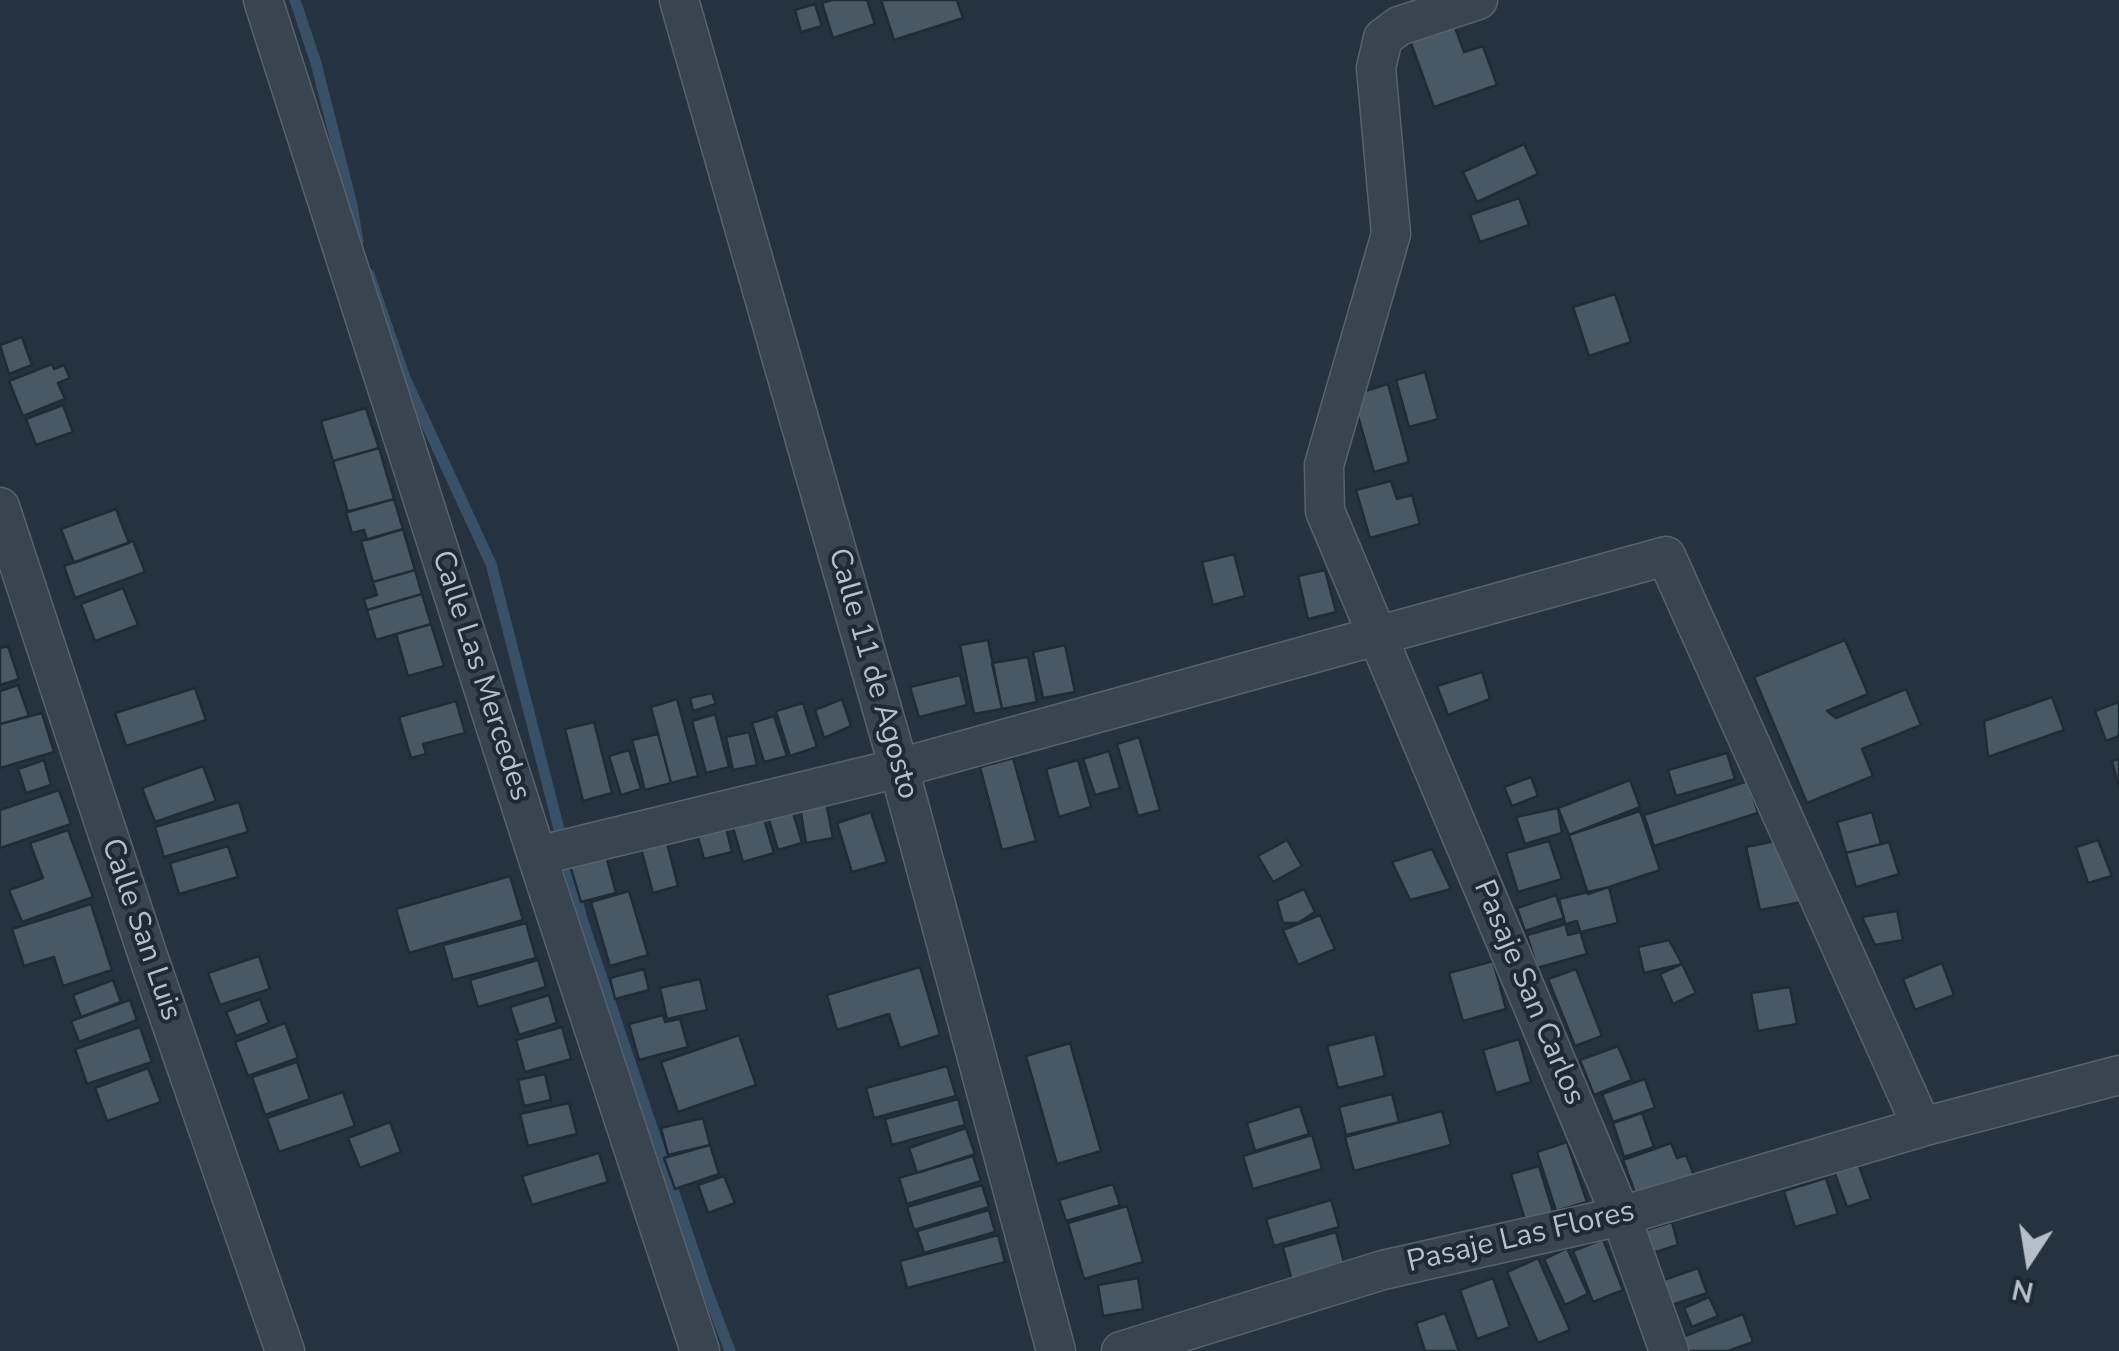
<!DOCTYPE html>
<style>
body{margin:0}
#map{position:relative;width:2119px;height:1351px;overflow:hidden;background:#24333f;font-family:"Nunito Sans",sans-serif}
canvas{display:block}
.north{position:absolute;left:1979px;top:1211px;width:100px;height:100px;-webkit-text-stroke:8px #1d2934;paint-order:stroke;rotate:192deg;font-size:28px;font-weight:700;line-height:40px;text-align:center;color:#b4bfca}
.north::after{content:'';display:block;margin:auto;width:35px;height:45px;background:#b4bfca;clip-path:polygon(50% 0,100% 100%,50% 72%,0 100%)}
</style>
<div id="map">
<canvas width="2119" height="1351"></canvas>
<div class="north">N</div>
</div>
<script>
const context = document.querySelector('canvas').getContext('2d');
context.lineJoin = 'round';
function shape(rows) {
  const path = new Path2D();
  for (const r of rows) {
    path.moveTo(r[0], r[1]);
    for (let i = 2; i < r.length; i += 2) path.lineTo(r[i], r[i + 1]);
  }
  return path;
}
function stroke(path, color, width, dash) {
  context.strokeStyle = color;
  context.lineWidth = width;
  context.lineCap = dash ? 'butt' : 'round';
  context.setLineDash(dash || []);
  context.stroke(path);
}
function paint(path, color) {
  context.fillStyle = color;
  context.fill(path, 'evenodd');
}
function drawText(font, color, halo, rows, align = 'center') {
  context.font = font + ' "Nunito Sans",sans-serif';
  context.lineWidth = 8;
  context.setLineDash([]);
  context.textBaseline = 'middle';
  context.strokeStyle = halo;
  context.fillStyle = color;
  for (const [text, x, y, turn = 0] of rows) {
    context.save();
    context.translate(x, y);
    context.rotate((+turn || 0) * Math.PI / 180);
    context.textAlign = isNaN(turn) ? turn : align;
    if (halo) context.strokeText(text, 0, 0);
    context.fillText(text, 0, 0);
    context.restore();
  }
}
stroke(shape([
 [295,0,316,63,352,205,358,242],
 [369,274,405,378,491,564,582,919,706,1288,730,1351]
]), '#385166', 11);
const building = shape([
 [832,0,867,0,875,24,833,38,822,3,832,0],
 [881,0,957,0,963,18,894,40,881,0],
 [815,4,822,26,801,32,795,10,815,4],
 [1452,19,1464,52,1483,46,1497,85,1434,107,1408,35,1452,19],
 [1524,144,1538,174,1477,202,1463,172,1524,144],
 [1519,198,1529,225,1480,242,1470,215,1519,198],
 [1615,294,1631,342,1589,356,1573,307,1615,294],
 [22,337,32,365,9,374,0,345,22,337],
 [52,364,54,369,64,365,70,378,58,383,65,399,23,416,9,381,52,364],
 [1425,372,1438,419,1409,427,1396,380,1425,372],
 [1388,384,1409,462,1374,472,1352,395,1388,384],
 [63,405,73,432,36,445,26,419,63,405],
 [366,408,379,448,333,461,321,421,366,408],
 [379,448,394,499,348,512,333,461,379,448],
 [1391,481,1397,499,1412,495,1420,524,1370,538,1356,490,1391,481],
 [394,499,403,529,367,540,364,530,352,533,346,512,394,499],
 [116,509,129,543,74,563,61,529,116,509],
 [403,529,415,570,373,582,361,541,403,529],
 [133,541,145,572,75,598,64,566,133,541],
 [1234,554,1245,596,1213,605,1202,562,1234,554],
 [415,570,422,594,367,610,364,599,377,595,373,582,415,570],
 [1325,570,1336,612,1308,619,1298,576,1325,570],
 [123,588,138,625,95,641,81,604,123,588],
 [422,594,431,624,376,640,367,610,422,594],
 [431,624,444,666,408,676,396,634,431,624],
 [988,640,1002,709,974,714,960,645,988,640],
 [1845,640,1868,694,1827,711,1836,718,1906,689,1921,725,1862,749,1873,776,1807,803,1754,677,1845,640],
 [1065,645,1075,692,1043,698,1033,652,1065,645],
 [8,646,19,679,0,685,0,648,8,646],
 [1028,657,1037,702,1002,709,992,663,1028,657],
 [1482,672,1490,699,1448,715,1437,686,1482,672],
 [960,675,967,705,919,717,910,687,960,675],
 [18,685,29,716,0,724,0,691,18,685],
 [195,688,206,720,126,746,115,713,195,688],
 [712,693,716,704,693,711,690,698,712,693],
 [2052,697,2064,730,1988,757,1984,721,2052,697],
 [677,699,698,776,671,783,651,707,677,699],
 [842,699,851,726,824,738,815,710,842,699],
 [456,701,465,733,423,744,426,754,411,758,399,717,456,701],
 [2119,702,2119,736,2106,741,2095,711,2119,702],
 [803,703,817,747,790,756,776,711,803,703],
 [42,713,54,752,0,768,0,724,42,713],
 [715,714,729,767,706,773,692,721,715,714],
 [774,716,787,756,764,762,752,723,774,716],
 [594,722,612,793,583,801,565,729,594,722],
 [749,732,757,765,733,770,726,737,749,732],
 [658,734,671,783,645,790,632,740,658,734],
 [1139,737,1160,810,1138,816,1117,744,1139,737],
 [629,750,641,789,621,795,609,756,629,750],
 [1109,751,1120,788,1095,795,1083,759,1109,751],
 [1727,753,1735,779,1676,796,1668,770,1727,753],
 [1013,758,1036,841,1002,850,980,767,1013,758],
 [2119,759,2119,788,2112,761,2119,759],
 [44,760,51,785,26,793,18,769,44,760],
 [1078,760,1091,807,1059,817,1046,769,1078,760],
 [203,766,216,801,155,822,142,788,203,766],
 [1531,777,1538,796,1512,806,1504,787,1531,777],
 [1630,780,1640,807,1569,835,1558,808,1630,780],
 [1748,781,1758,813,1654,846,1644,815,1748,781],
 [823,786,833,838,806,843,797,790,823,786],
 [59,790,71,824,0,848,0,810,59,790],
 [758,799,774,853,743,862,727,807,758,799],
 [789,799,802,843,778,850,765,806,789,799],
 [239,802,248,832,164,857,155,827,239,802],
 [1558,808,1562,833,1525,844,1516,817,1558,808],
 [1640,811,1660,870,1588,894,1569,835,1640,811],
 [722,812,732,852,704,859,693,819,722,812],
 [871,812,887,862,852,872,837,823,871,812],
 [1872,812,1881,844,1846,853,1837,822,1872,812],
 [68,830,93,897,22,922,9,890,43,878,30,843,68,830],
 [665,835,678,886,653,893,639,841,665,835],
 [1790,838,1802,902,1760,910,1746,847,1790,838],
 [1287,840,1302,866,1273,882,1258,856,1287,840],
 [2098,840,2112,876,2088,883,2076,847,2098,840],
 [1549,841,1562,879,1518,892,1506,853,1549,841],
 [1889,842,1899,874,1856,887,1846,853,1889,842],
 [228,846,238,877,179,894,170,863,228,846],
 [1432,849,1451,889,1410,900,1392,862,1432,849],
 [605,852,616,893,581,902,569,862,605,852],
 [510,876,523,920,409,953,396,909,510,876],
 [1609,887,1618,923,1568,935,1559,899,1609,887],
 [1304,889,1315,912,1298,923,1283,923,1277,901,1304,889],
 [629,891,648,955,610,966,591,902,629,891],
 [1556,895,1564,918,1525,931,1517,908,1556,895],
 [91,904,112,970,63,986,54,957,24,966,12,929,91,904],
 [1897,911,1903,940,1875,945,1862,917,1897,911],
 [1320,915,1335,949,1298,965,1283,930,1320,915],
 [1577,921,1587,954,1537,968,1527,935,1577,921],
 [526,923,536,958,453,980,443,945,526,923],
 [1669,940,1682,964,1644,973,1638,947,1669,940],
 [259,956,270,989,220,1005,208,973,259,956],
 [538,960,546,987,478,1007,470,980,538,960],
 [1493,961,1506,1009,1463,1021,1449,973,1493,961],
 [1942,963,1954,995,1915,1010,1903,979,1942,963],
 [1682,964,1696,993,1673,1004,1660,974,1682,964],
 [920,967,940,1035,900,1048,889,1014,837,1030,827,995,920,967],
 [644,969,649,990,615,999,610,978,644,969],
 [1576,969,1602,1036,1575,1046,1548,979,1576,969],
 [700,979,707,1010,667,1019,660,988,700,979],
 [113,980,121,1002,81,1017,73,995,113,980],
 [1790,987,1797,1024,1758,1031,1751,993,1790,987],
 [549,995,557,1023,519,1035,510,1007,549,995],
 [260,999,269,1023,236,1036,226,1012,260,999],
 [130,1000,137,1020,79,1042,71,1021,130,1000],
 [663,1015,665,1022,680,1019,688,1047,639,1060,629,1024,663,1015],
 [285,1023,298,1058,248,1076,235,1042,285,1023],
 [140,1027,152,1062,87,1084,75,1049,140,1027],
 [562,1027,571,1059,525,1072,516,1040,562,1027],
 [1375,1034,1385,1076,1338,1088,1327,1046,1375,1034],
 [739,1035,756,1085,678,1112,661,1062,739,1035],
 [1519,1039,1531,1082,1496,1093,1483,1050,1519,1039],
 [1070,1043,1101,1151,1057,1164,1026,1056,1070,1043],
 [1618,1046,1632,1080,1594,1095,1580,1060,1618,1046],
 [297,1062,310,1099,265,1115,252,1077,297,1062],
 [947,1066,956,1096,874,1118,866,1088,947,1066],
 [148,1068,161,1102,107,1121,95,1088,148,1068],
 [545,1074,551,1100,524,1106,518,1080,545,1074],
 [1645,1079,1655,1108,1613,1122,1602,1094,1645,1079],
 [343,1092,355,1126,279,1152,267,1118,343,1092],
 [1392,1094,1399,1122,1346,1135,1339,1107,1392,1094],
 [958,1099,965,1125,892,1145,885,1119,958,1099],
 [569,1103,577,1134,528,1146,520,1114,569,1103],
 [1300,1106,1309,1134,1255,1151,1247,1123,1300,1106],
 [1442,1111,1451,1145,1354,1171,1345,1137,1442,1111],
 [1642,1113,1654,1147,1624,1157,1613,1123,1642,1113],
 [703,1118,710,1145,668,1155,661,1128,703,1118],
 [390,1122,401,1152,360,1168,348,1138,390,1122],
 [966,1128,975,1154,917,1173,909,1148,966,1128],
 [1312,1135,1322,1169,1253,1189,1243,1156,1312,1135],
 [1567,1142,1587,1202,1556,1211,1537,1152,1567,1142],
 [1671,1143,1677,1158,1686,1155,1694,1175,1636,1196,1623,1160,1671,1143],
 [710,1145,719,1174,675,1189,664,1158,710,1145],
 [599,1153,608,1182,532,1205,522,1176,599,1153],
 [973,1156,981,1181,907,1204,899,1178,973,1156],
 [1858,1163,1871,1199,1847,1207,1834,1171,1858,1163],
 [1539,1166,1553,1212,1525,1220,1511,1174,1539,1166],
 [724,1176,735,1203,708,1213,698,1185,724,1176],
 [1826,1178,1838,1214,1795,1227,1784,1191,1826,1178],
 [1113,1184,1120,1205,1066,1221,1059,1200,1113,1184],
 [982,1185,989,1207,914,1230,907,1207,982,1185],
 [1331,1200,1339,1227,1274,1246,1266,1219,1331,1200],
 [1127,1206,1143,1262,1084,1279,1068,1223,1127,1206],
 [989,1210,995,1232,924,1253,917,1231,989,1210],
 [1672,1222,1678,1245,1643,1256,1636,1233,1672,1222],
 [1336,1232,1345,1266,1292,1281,1283,1247,1336,1232],
 [998,1235,1005,1262,907,1288,900,1261,998,1235],
 [1603,1239,1623,1290,1593,1302,1573,1251,1603,1239],
 [1567,1248,1588,1294,1565,1305,1544,1259,1567,1248],
 [1538,1258,1570,1330,1538,1343,1507,1272,1538,1258],
 [1698,1268,1707,1293,1666,1307,1658,1282,1698,1268],
 [1138,1278,1143,1309,1103,1316,1098,1285,1138,1278],
 [1493,1278,1510,1327,1477,1339,1460,1290,1493,1278],
 [1709,1297,1718,1316,1692,1327,1684,1308,1709,1297],
 [1445,1313,1459,1351,1425,1351,1416,1323,1445,1313],
 [1743,1314,1753,1342,1728,1351,1688,1351,1682,1337,1743,1314]
]);
paint(building, '#485965');
stroke(building, '#1f2b36', 2.5);
const minor = shape([
 [263,0,537,856,700,1351],
 [679,0,899,768,1056,1351],
 [1478,0,1399,26,1383,38,1376,68,1391,234,1324,465,1325,511,1621,1216,1669,1351],
 [0,507,148,956,285,1351],
 [537,856,899,768,1666,556,1922,1127],
 [1121,1351,1383,1270,1621,1216,1922,1127,2119,1075]
]);
stroke(minor, '#56626d', 41);
stroke(minor, '#38444f', 38);
drawText('30px', '#b4bfca', '#1d2934', [
 ["Calle 11 de Agosto",872,674,74],
 ["Calle Las Mercedes",480,676,72],
 ["Calle San Luis",140,930,71],
 ["Pasaje San Carlos",1528,993,67],
 ["Pasaje Las Flores",1521,1238,-13]
]);
</script>
